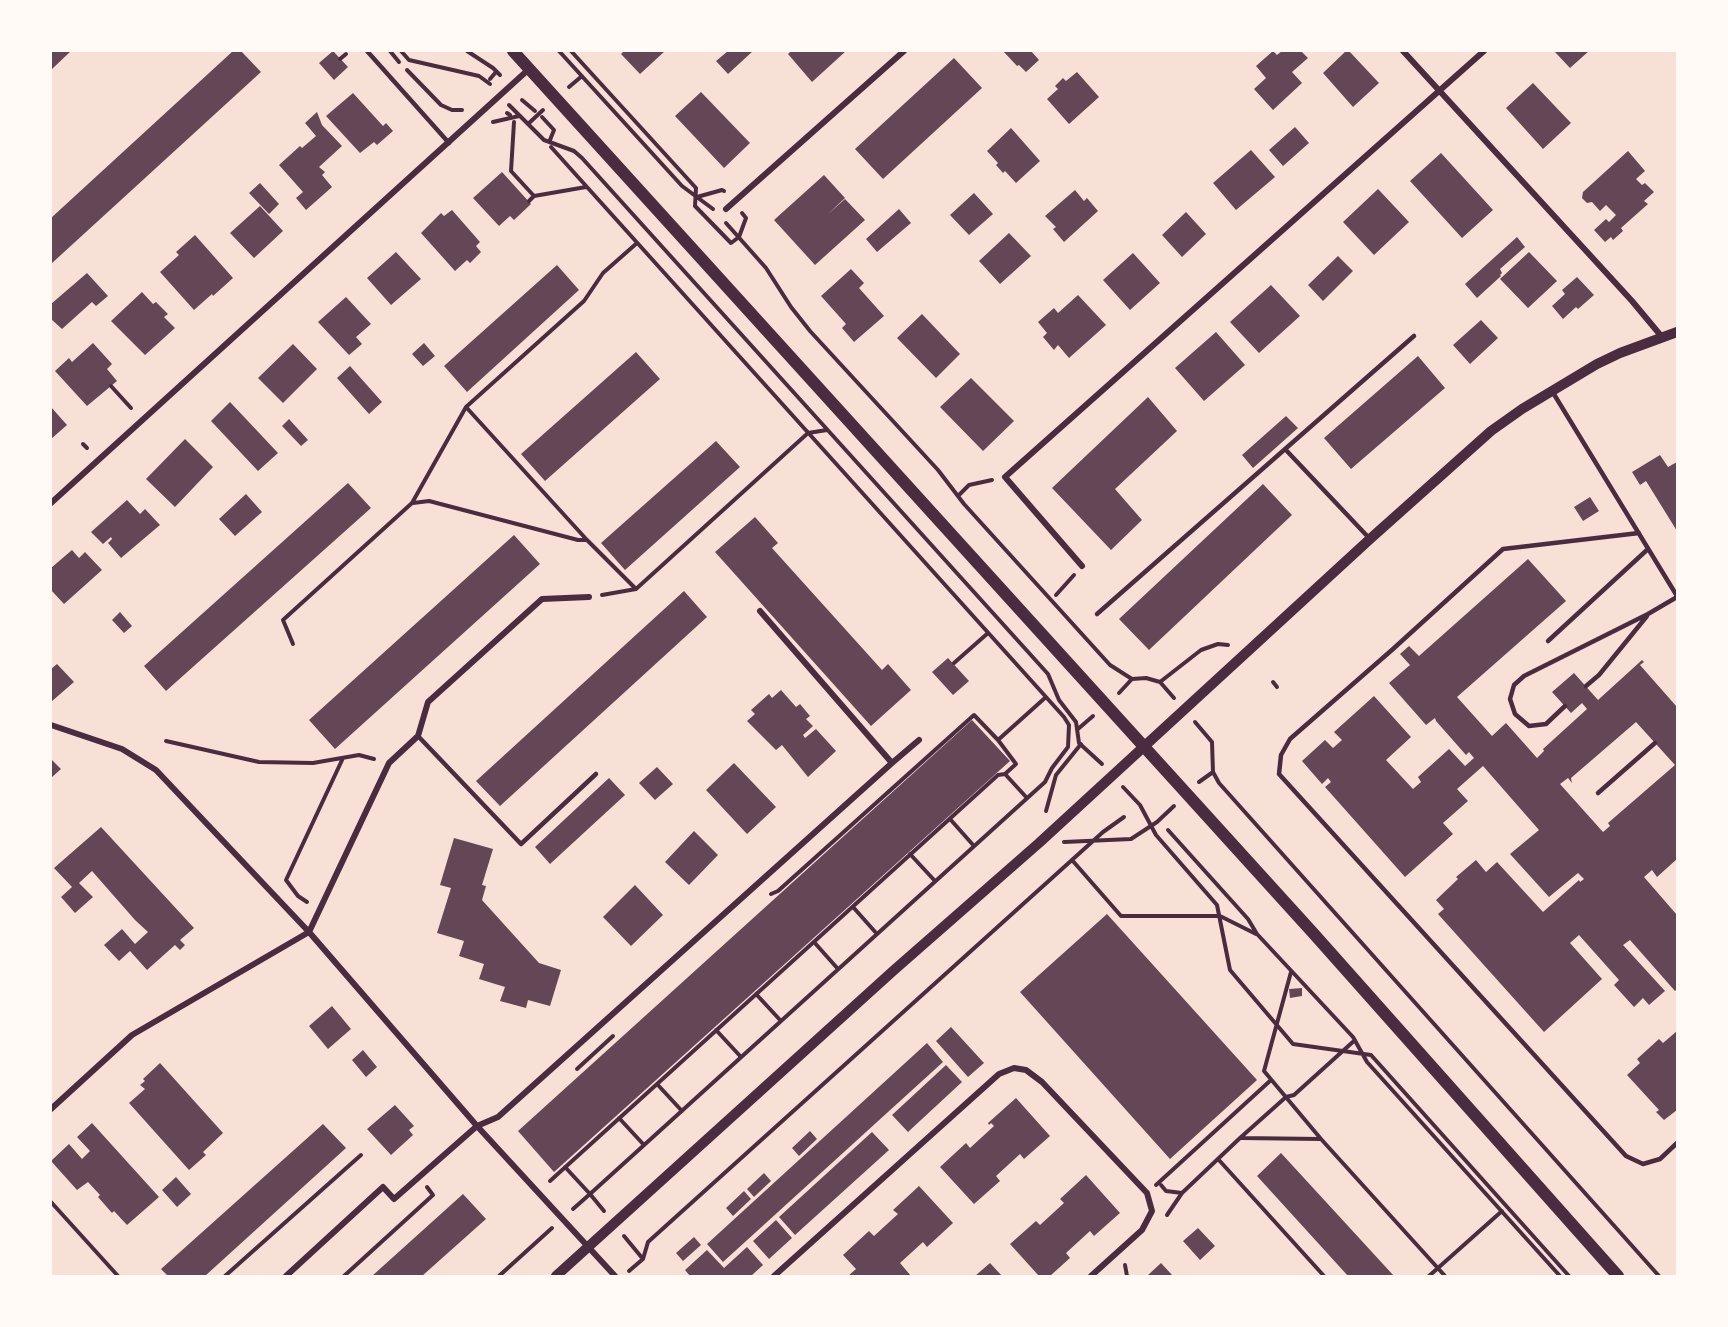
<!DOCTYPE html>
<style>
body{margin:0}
#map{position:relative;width:1728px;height:1327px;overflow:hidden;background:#f7e1d7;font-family:Helvetica,sans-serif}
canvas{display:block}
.frame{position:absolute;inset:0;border:52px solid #fffaf5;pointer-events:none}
</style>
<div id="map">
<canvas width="1728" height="1327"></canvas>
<div class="frame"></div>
</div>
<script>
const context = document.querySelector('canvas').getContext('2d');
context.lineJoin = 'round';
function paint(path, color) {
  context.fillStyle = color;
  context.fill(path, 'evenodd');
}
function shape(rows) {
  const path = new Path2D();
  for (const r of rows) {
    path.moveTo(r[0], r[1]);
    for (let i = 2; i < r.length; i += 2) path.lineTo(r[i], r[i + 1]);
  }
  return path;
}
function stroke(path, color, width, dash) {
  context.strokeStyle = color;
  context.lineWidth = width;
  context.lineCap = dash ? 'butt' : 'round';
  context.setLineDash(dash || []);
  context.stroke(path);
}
paint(shape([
 [51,51,71,51,51,70],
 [233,51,241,51,261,72,51,264,51,218],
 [333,51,348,67,334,80,319,63],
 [624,51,665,51,640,74,621,54],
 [728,51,753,51,728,74,716,61],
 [791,51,846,51,812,82,788,54],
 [1003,51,1031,51,1039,60,1026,72,1019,65,1017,66],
 [1273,51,1277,55,1282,51,1301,51,1308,58,1292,72,1302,83,1273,110,1254,89,1266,78,1256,66],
 [1346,51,1349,51,1379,83,1353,107,1323,73],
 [1554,51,1589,51,1570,68],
 [954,58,982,88,883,179,855,149],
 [1077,72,1099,97,1069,124,1047,99,1058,89,1055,86,1063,78,1066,81],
 [1533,83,1571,123,1543,149,1506,108],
 [701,92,750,143,724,168,675,116],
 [353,93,383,126,386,123,393,131,377,145,374,142,360,153,326,116],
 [317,112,322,125,342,146,319,167,325,172,322,175,332,187,306,210,296,198,303,192,279,165,300,146,302,148,316,136,305,123],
 [1295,127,1309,143,1283,166,1269,150],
 [1011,128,1040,161,1016,183,1005,171,1003,173,996,165,998,163,987,151],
 [1251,150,1275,177,1236,210,1213,183],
 [1628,151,1645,171,1636,179,1642,185,1645,183,1654,192,1644,201,1648,204,1621,228,1623,231,1613,240,1611,237,1605,242,1594,230,1606,219,1609,222,1616,215,1606,205,1600,211,1592,202,1587,203,1582,198,1583,192],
 [1441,153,1493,210,1462,238,1410,181],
 [502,172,531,204,514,220,510,216,499,226,473,198],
 [824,175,845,198,827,215,845,199,865,220,815,265,774,220],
 [260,183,279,204,269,214,249,193],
 [1378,189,1409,222,1374,255,1343,222],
 [1075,190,1084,201,1087,198,1098,211,1064,242,1053,229,1056,227,1045,216],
 [974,193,993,214,969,235,950,215],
 [260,206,283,231,254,258,230,233],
 [899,209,911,223,877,252,866,239],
 [452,210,480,242,476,246,481,252,470,263,467,260,455,271,421,233,441,213,444,216],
 [1186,212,1206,234,1182,257,1162,235],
 [1009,233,1031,256,1000,284,979,261],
 [195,235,233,278,213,296,212,294,194,310,160,272,179,255,176,252],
 [1517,237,1525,247,1500,269,1502,273,1500,275,1501,276,1477,298,1465,284],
 [396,252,421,279,391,305,367,278],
 [1529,252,1557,281,1528,308,1500,279],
 [1133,253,1160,283,1130,310,1103,280],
 [1338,256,1353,271,1323,301,1308,285],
 [557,265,579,290,467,392,444,366],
 [851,269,864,283,859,288,884,316,854,342,842,328,846,324,821,296],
 [87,273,108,296,96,306,92,302,62,329,51,319,51,304],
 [1577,277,1594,295,1578,309,1576,307,1563,319,1552,306,1565,294,1562,290],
 [1271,285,1300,316,1259,353,1230,322],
 [142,292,153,304,156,302,168,314,164,317,175,328,145,355,111,321],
 [1078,295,1106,325,1069,358,1058,345,1054,350,1043,337,1047,333,1038,322,1054,308,1058,313],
 [346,297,371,324,356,337,362,344,349,355,318,322],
 [922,314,960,354,936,378,897,338],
 [1481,320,1498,338,1470,364,1453,345],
 [1216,332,1245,365,1204,401,1175,368],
 [93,343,112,364,107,369,117,381,87,406,55,371,69,358,72,362],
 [424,343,435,356,423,366,412,354],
 [293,344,317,369,283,403,258,378],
 [636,352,660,379,545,481,521,454],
 [1418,356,1445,388,1351,469,1324,438],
 [350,366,382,402,369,414,337,378],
 [971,378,1014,421,983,451,940,407],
 [1148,397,1177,431,1115,489,1142,520,1111,550,1052,488],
 [230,402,278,453,258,471,211,421],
 [51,407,67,425,51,439],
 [1286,416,1298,428,1253,468,1242,455],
 [289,419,308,440,301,446,282,426],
 [185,439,213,467,175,507,146,479],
 [716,441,740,467,625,570,601,543],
 [1660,455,1668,467,1677,462,1677,531,1646,481,1640,485,1632,472],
 [348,483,371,508,166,691,144,666],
 [1263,484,1292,515,1149,650,1119,619],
 [246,494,262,512,235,536,219,519],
 [1590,497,1599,511,1583,521,1574,507],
 [127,500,140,514,145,509,160,525,121,558,108,543,112,539,111,537,103,544,91,532],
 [755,517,778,543,772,548,882,670,888,664,911,690,871,726,715,552],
 [514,535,540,564,335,749,309,720],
 [72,550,79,558,85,552,102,570,64,604,51,590,51,568],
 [1528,559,1566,601,1457,697,1492,736,1506,723,1537,758,1544,751,1543,749,1587,709,1582,703,1571,713,1552,692,1574,673,1598,700,1642,660,1644,662,1640,665,1677,707,1677,859,1657,877,1652,870,1644,877,1677,915,1677,989,1675,991,1630,940,1623,945,1665,991,1649,1005,1643,998,1634,1007,1614,985,1619,980,1579,935,1570,943,1602,979,1544,1032,1438,914,1444,909,1436,900,1458,879,1456,877,1476,860,1486,872,1497,862,1543,912,1579,880,1580,882,1584,879,1578,873,1549,897,1510,854,1539,830,1483,766,1457,789,1468,801,1443,823,1453,834,1405,877,1325,787,1331,782,1328,778,1322,784,1302,761,1325,740,1333,748,1342,740,1334,732,1374,696,1411,737,1386,760,1413,789,1421,782,1418,777,1449,749,1465,766,1474,758,1469,752,1466,755,1436,721,1435,718,1426,725,1389,683,1410,665,1400,654,1409,646,1419,656],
 [1636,722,1675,765,1608,823,1610,826,1603,832,1560,784,1568,778,1572,783,1571,778],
 [684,591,707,617,500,806,476,781],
 [120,612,132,626,124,633,112,620],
 [948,658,969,681,953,695,932,672],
 [57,664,74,682,51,702,51,669],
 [781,690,796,707,800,704,810,716,806,719,813,726,803,735,805,738,816,729,836,751,808,777,782,745,776,750,747,721,755,714,751,710,769,694,772,698],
 [972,720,1010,761,554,1172,518,1131],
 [51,759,61,769,51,778],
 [734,763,776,807,747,834,706,790],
 [657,767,673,784,655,800,639,783],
 [609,778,625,795,550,864,535,847],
 [101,827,194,928,180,940,185,945,180,950,175,945,147,970,130,951,119,961,104,945,122,929,135,944,148,932,135,920,92,871,79,883,93,897,75,913,61,897,72,887,54,868],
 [694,831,718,855,689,885,665,862],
 [454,838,493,849,482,885,486,886,482,900,539,963,561,970,550,1006,528,1000,526,1008,500,1001,505,987,479,979,484,964,459,956,464,941,437,933,451,888,440,885],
 [635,885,663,915,631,946,603,917],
 [1107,914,1257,1080,1170,1159,1020,992],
 [1302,988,1302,996,1290,998,1289,989],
 [332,1006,351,1029,328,1049,309,1026],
 [951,1027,984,1063,968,1077,936,1041],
 [1677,1031,1677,1110,1664,1120,1656,1112,1659,1110,1627,1075,1640,1063,1637,1059,1659,1039,1663,1043],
 [927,1043,943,1062,723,1262,707,1244],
 [363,1050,377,1067,366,1077,352,1060],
 [160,1063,223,1133,203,1152,206,1155,189,1170,129,1103,145,1089,140,1085,145,1081,143,1079],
 [946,1065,962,1082,908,1132,892,1115],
 [1016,1098,1050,1136,1024,1159,1020,1154,996,1176,1000,1181,974,1204,940,1167,966,1143,970,1148,994,1126,991,1123,989,1125,988,1123],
 [395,1105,414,1126,409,1130,413,1135,391,1155,367,1129],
 [92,1123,159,1197,127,1225,114,1211,112,1213,98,1197,100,1195,88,1182,77,1190,51,1161,69,1144,82,1159,90,1151,77,1137],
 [323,1124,346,1148,205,1276,168,1276,161,1269],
 [810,1131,817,1139,799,1156,792,1148],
 [872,1132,889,1150,795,1235,779,1217],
 [1281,1153,1394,1276,1348,1276,1257,1176],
 [764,1173,771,1181,754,1197,747,1189],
 [1086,1175,1120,1213,1094,1236,1090,1231,1066,1253,1070,1258,1050,1276,1039,1276,1010,1244,1036,1221,1040,1225,1064,1203,1060,1199],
 [176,1177,191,1194,177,1207,162,1190],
 [919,1186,953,1223,927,1247,923,1242,900,1263,911,1276,848,1276,856,1269,843,1255,869,1231,874,1236,898,1214,893,1210],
 [744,1191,751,1199,733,1216,726,1208],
 [463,1194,486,1219,422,1276,372,1276],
 [776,1220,792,1238,769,1259,753,1241],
 [1198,1228,1215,1246,1200,1260,1183,1241],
 [694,1237,701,1245,683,1261,676,1253],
 [747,1247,763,1265,751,1276,690,1276,685,1270,707,1250,724,1268],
 [990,1263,1002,1276,975,1276],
 [1161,1263,1173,1276,1147,1276]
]), '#644757');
stroke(shape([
 [390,51,399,62],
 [401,51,409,60,479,76,490,84],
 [467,51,493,68,500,75],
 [559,51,682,186,713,209],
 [571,51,696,188,695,206,731,243,739,237,746,218,742,213],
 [340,59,346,54],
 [407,70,441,105,452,110,462,110],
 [490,79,496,72],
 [569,87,582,76],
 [522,100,535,111],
 [509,105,544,140,574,151,582,158,1048,674,1059,700,1076,722,1079,743,1102,764],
 [507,113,510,115],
 [542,117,554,130,550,140],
 [493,122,519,116],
 [514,122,511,171,534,196],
 [528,124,543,110],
 [551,147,1064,717,1069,725,1068,747,1052,768,1045,782,590,1194,604,1211],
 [697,197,722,190,724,191],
 [529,201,534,196,586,187],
 [726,223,766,268,791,307,810,331,938,470,964,504,1110,665,1132,679,1146,678,1160,682,1174,698],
 [111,386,131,408],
 [83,444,87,448],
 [958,496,969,485,992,480],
 [413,503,429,501,578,540,586,540],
 [636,589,587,540,466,407,584,301,603,273,637,243],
 [602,595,636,589,808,433,827,430],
 [1056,595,1074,575],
 [293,644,283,620,412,503,466,407],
 [954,663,988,633],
 [1160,682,1201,650,1218,644,1228,645],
 [1273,682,1277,687],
 [1119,693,1132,679],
 [1195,722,1212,742,1213,772,1219,783,1659,1276],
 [1078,729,1093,716],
 [166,741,259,762,313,763,359,755,374,759],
 [1005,774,1027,798],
 [1199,782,1213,772],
 [1123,787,1140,805,1156,835,1217,905,1230,970,1293,1044,1371,1055,1569,1276],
 [1046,811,1056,775,1081,744],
 [950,819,974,846],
 [1168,830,1248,919,1257,934,1353,1037,1367,1062,1560,1276],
 [1064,842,1131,839,1157,822,1174,806],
 [910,854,935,881],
 [1072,860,1121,916,1220,916,1256,934],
 [771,894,778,891,974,715,998,740,1046,697],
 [307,902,298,896,286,880,343,758],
 [853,907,877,934],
 [814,942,838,969],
 [1291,972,1264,1071,1321,1139,1445,1276],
 [756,994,781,1021],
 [716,1030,741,1057],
 [577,1069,613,1036],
 [657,1084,682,1111],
 [619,1118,644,1145],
 [1241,1138,1320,1139],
 [1218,1159,1324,1276],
 [565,1167,590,1194,573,1209],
 [550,1181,998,775,1005,774,1016,764,998,740],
 [1156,1185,1271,1080],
 [1161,1185,1166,1191,1182,1193,1240,1138,1286,1097,1294,1095,1355,1040],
 [51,1202,118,1276],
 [1167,1215,1182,1193],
 [624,1236,643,1259],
 [1125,1265,1127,1276],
 [629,1271,643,1259,648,1242,1103,832,1124,817],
 [225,1276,361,1155],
 [344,1276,433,1195,427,1187],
 [499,1276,552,1228],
 [1429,1276,1502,1211]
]), '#4a2c40', 4);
stroke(shape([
 [367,51,449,143],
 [1552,391,1677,596],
 [1285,449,1370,539],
 [1639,533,1503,549,1393,649,1290,739,1281,755,1279,774,1626,1156,1643,1164,1660,1159,1677,1143],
 [1097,614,1414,336],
 [1548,641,1648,549],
 [1586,686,1599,675,1647,616],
 [1565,706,1546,724,1529,726,1515,714,1510,699,1514,685,1524,676,1648,614,1677,597],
 [418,736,521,844,596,774],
 [1598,793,1655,743]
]), '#4a2c40', 4.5);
stroke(shape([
 [1403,51,1632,301,1662,337],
 [726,209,904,51],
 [51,503,529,69],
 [1082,566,1005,477,1484,51],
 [51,725,122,749,156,770,309,932,477,1126,615,1276],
 [892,763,919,740],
 [51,1109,132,1035,309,932,389,763,418,736,428,702,542,599,589,597],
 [286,1276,383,1187,394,1199,477,1126,498,1117,892,763,760,611],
 [774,1276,999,1074,1014,1068,1026,1070,1042,1082,1147,1193,1152,1211,1142,1230,1091,1276]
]), '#4a2c40', 6);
stroke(shape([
 [556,1276,893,971,1039,843,1370,539,1491,431,1522,409,1597,364,1620,353,1677,332]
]), '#4a2c40', 10);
stroke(shape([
 [513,51,1314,934,1618,1276]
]), '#4a2c40', 12);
</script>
